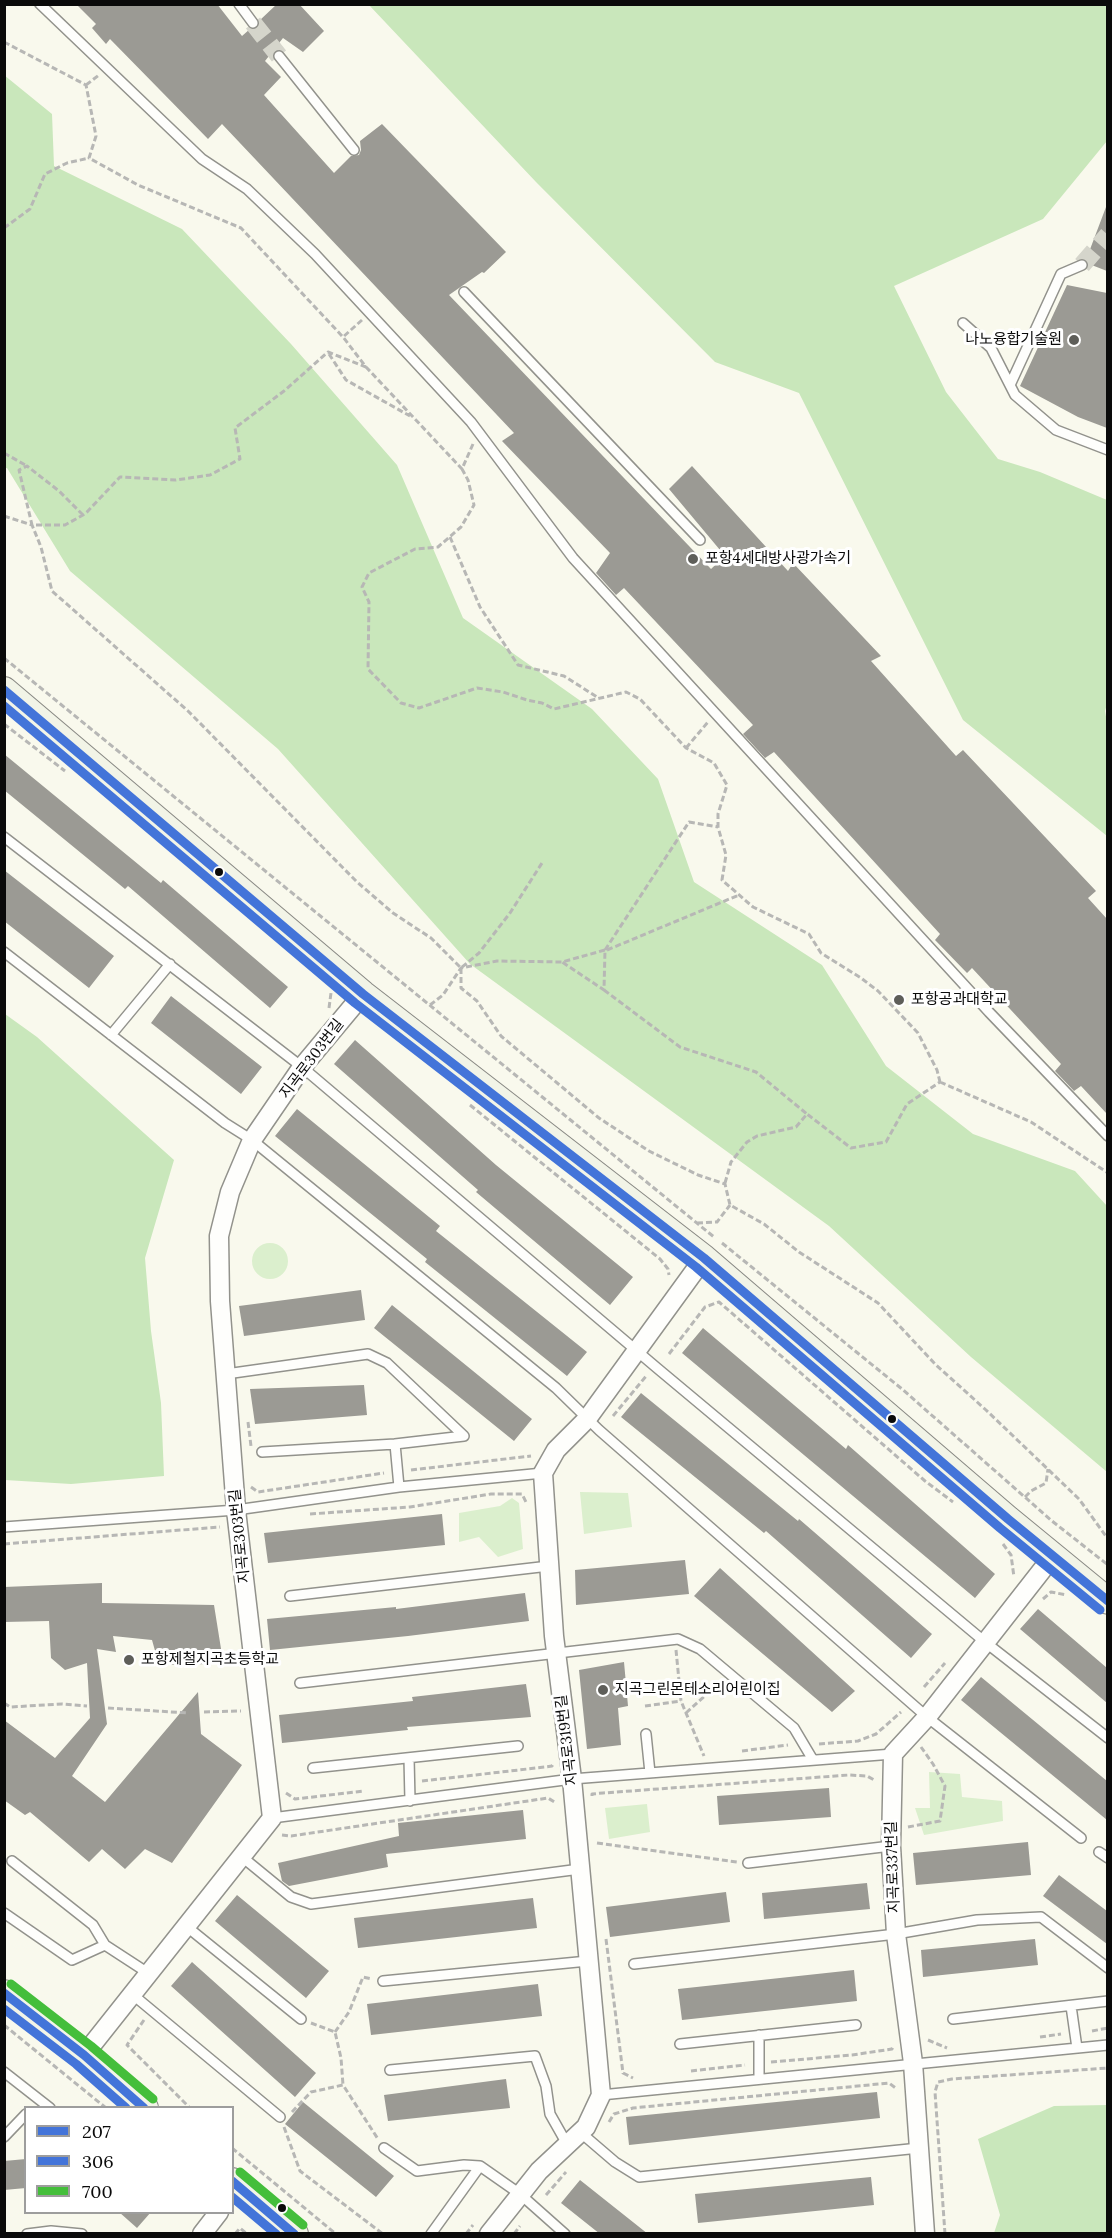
<!DOCTYPE html>
<meta charset="utf-8">
<style>
body{margin:0}
#map{position:relative;width:1112px;height:2238px;overflow:hidden;background:#f9f9ed;font-family:Lora,serif}
canvas{display:block}
.frame{position:absolute;inset:0;border:6px solid #0a0a0a;pointer-events:none}
.legend{position:absolute;left:24px;top:2106px;width:210px;height:108px;box-sizing:border-box;background:#fff;border:2px solid #9d9d9d;margin:0;padding:8px 10px;list-style:none;font-size:18px;color:#0a0a0a}
.legend li{display:flex;align-items:center;gap:12px;height:30px}
.legend b{width:30px;border:2px solid #9d9d9d}
</style>
<div id="map">
<canvas width="1112" height="2238"></canvas>
<div class="frame"></div>
<ul class="legend">
<li><b style="height:8px;background:#4374d9"></b>207</li>
<li><b style="height:8px;background:#4374d9"></b>306</li>
<li><b style="height:8px;background:#44be3b"></b>700</li>
</ul>
</div>
<script>
const context = document.querySelector('canvas').getContext('2d');
context.lineJoin = 'round';
function paint(path, color) {
  context.fillStyle = color;
  context.fill(path, 'evenodd');
}
function shape(rows) {
  const path = new Path2D();
  for (const r of rows) {
    if (r.length === 3) {
      path.moveTo(r[0] + r[2], r[1]);
      path.arc(r[0], r[1], r[2], 0, 2 * Math.PI);
      continue;
    }
    path.moveTo(r[0], r[1]);
    for (let i = 2; i < r.length; i += 2) path.lineTo(r[i], r[i + 1]);
  }
  return path;
}
function stroke(path, color, width, dash) {
  context.strokeStyle = color;
  context.lineWidth = width;
  context.lineCap = dash ? 'butt' : 'round';
  context.setLineDash(dash || []);
  context.stroke(path);
}
function drawText(font, color, halo, rows, align = 'center') {
  context.font = font + ' Lora,"Noto Sans KR",serif';
  context.lineWidth = 6;
  context.setLineDash([]);
  context.textBaseline = 'middle';
  context.strokeStyle = halo;
  context.fillStyle = color;
  for (const [text, x, y, turn = 0] of rows) {
    context.save();
    context.translate(x, y);
    context.rotate((+turn || 0) * Math.PI / 180);
    context.textAlign = isNaN(turn) ? turn : align;
    if (halo) context.strokeText(text, 0, 0);
    context.fillText(text, 0, 0);
    context.restore();
  }
}
paint(shape([
 [270,1261,18],
 [580,1492,628,1493,632,1527,584,1534],
 [512,1498,519,1503,523,1549,498,1557,479,1537,459,1542,459,1513,500,1506],
 [929,1772,960,1774,962,1797,1002,1801,1003,1821,924,1835,915,1808,930,1808],
 [647,1804,650,1832,609,1839,605,1808]
]), '#dbefcd');
paint(shape([
 [369,5,1107,5,1107,141,1043,219,894,286,946,392,998,459,1040,472,1107,500,1108,701,1105,711,1108,728,1107,836,963,720,799,393,715,362,536,182],
 [4,75,52,114,54,166,182,229,291,344,397,465,463,618,592,709,658,779,694,882,822,965,886,1066,973,1134,1075,1171,1107,1206,1107,1472,971,1357,829,1226,470,964,278,749,70,571,7,468,5,468],
 [5,1014,37,1037,174,1160,145,1258,151,1331,161,1403,164,1476,71,1484,5,1480],
 [1107,2105,1107,2233,994,2233,1000,2215,978,2139,1054,2106]
]), '#c9e7bb');
paint(shape([
 [76,4,217,4,242,36,250,29,257,28,259,21,277,4,299,4,324,31,303,52,283,38,265,61,281,77,264,95,334,173,351,156,359,155,361,150,360,141,382,124,506,252,484,273,482,272,449,295,711,569,725,556,669,489,692,466,788,571,793,563,881,656,871,661,956,756,963,750,1096,891,1088,898,1107,919,1107,1114,1081,1086,1074,1091,1055,1071,1061,1064,972,968,967,973,935,940,940,934,774,752,765,758,743,734,753,725,624,588,616,595,596,573,610,553,502,441,514,433,222,124,208,139,110,39,106,44,92,28,96,24],
 [1106,207,1107,207,1107,271,1089,264,1086,260],
 [1067,285,1107,293,1107,428,1078,417,1020,386],
 [4,754,161,883,163,880,288,987,270,1008,128,886,125,889,4,790],
 [4,870,114,956,89,988,4,921],
 [171,996,262,1067,241,1094,151,1023],
 [355,1040,496,1165,633,1277,610,1305,476,1192,478,1190,334,1064],
 [297,1109,440,1226,436,1231,587,1352,567,1376,425,1262,427,1259,275,1136],
 [361,1290,365,1320,244,1336,239,1306],
 [392,1305,532,1419,514,1441,374,1328],
 [703,1328,846,1449,848,1445,995,1574,975,1598,682,1353],
 [364,1385,367,1415,255,1424,250,1389],
 [641,1393,798,1521,799,1519,932,1634,911,1658,766,1531,764,1533,621,1417],
 [442,1514,445,1545,268,1563,264,1533],
 [685,1560,689,1594,576,1605,575,1570],
 [720,1568,855,1691,832,1712,694,1596],
 [102,1583,102,1603,214,1605,222,1655,213,1664,159,1665,152,1640,113,1636,116,1652,97,1649,107,1724,72,1776,105,1802,198,1692,201,1734,242,1765,172,1863,145,1849,125,1869,102,1849,89,1862,30,1812,25,1815,4,1800,4,1720,55,1758,90,1718,87,1663,65,1670,51,1658,49,1621,4,1622,4,1587],
 [525,1593,529,1621,408,1636,270,1650,267,1619,396,1607,396,1609],
 [1038,1609,1107,1668,1107,1703,1020,1629],
 [624,1662,628,1706,618,1708,621,1745,587,1749,579,1670],
 [981,1677,1107,1781,1107,1820,961,1700],
 [526,1684,531,1717,407,1727,408,1730,282,1743,279,1715,413,1701,412,1697],
 [829,1788,831,1817,719,1825,717,1796],
 [523,1810,526,1839,386,1854,388,1867,289,1886,282,1881,278,1863,399,1836,398,1823],
 [1028,1842,1031,1875,916,1885,913,1853],
 [1059,1875,1107,1911,1107,1944,1043,1896],
 [867,1883,870,1909,764,1919,762,1893],
 [726,1892,730,1922,610,1937,606,1907],
 [237,1895,329,1971,306,1998,215,1921],
 [533,1898,537,1928,358,1948,354,1918],
 [1035,1939,1038,1965,923,1977,921,1950],
 [192,1962,316,2073,295,2097,171,1986],
 [854,1970,857,2001,682,2020,678,1989],
 [538,1984,542,2016,371,2035,367,2004],
 [506,2079,510,2108,388,2121,384,2095],
 [877,2092,880,2118,629,2145,626,2117],
 [303,2102,394,2176,376,2197,285,2124],
 [26,2159,26,2188,4,2190,4,2161],
 [871,2177,874,2205,698,2223,695,2194],
 [580,2180,648,2234,600,2234,561,2203],
 [119,2212,151,2212,137,2228]
]), '#9b9a94');
stroke(shape([
 [253,23,279,56],
 [1082,265,1108,235]
]), '#d5d5cb', 18, [18, 9]);
const service = shape([
 [40,4,202,159,247,189,315,254,471,422,573,558,989,1012,1108,1136],
 [239,4,253,23],
 [279,56,354,150],
 [464,292,700,540],
 [963,323,991,348,1015,395,1056,430,1108,450],
 [1010,385,1061,274,1082,265],
 [4,837,302,1067,657,1368,985,1642,1108,1738],
 [4,952,225,1123,252,1140,556,1388,599,1430,927,1717,1081,1838],
 [111,1035,170,964],
 [226,1374,368,1354,387,1363,464,1436,395,1444],
 [262,1452,395,1444,399,1487],
 [4,1527,236,1510,399,1487,543,1473],
 [290,1596,549,1566],
 [300,1683,678,1639,700,1649,794,1728,813,1760],
 [646,1734,650,1773],
 [409,1758,410,1801],
 [313,1768,518,1746],
 [272,1818,572,1779,893,1754],
 [1099,1852,1108,1858],
 [241,1856,291,1897,311,1904,580,1869],
 [12,1861,93,1925,105,1945,148,1973],
 [748,1863,891,1846],
 [4,1913,72,1960,105,1945],
 [186,1926,301,2019],
 [634,1964,896,1934,977,1920,1041,1917,1108,1968],
 [383,1981,588,1961],
 [132,1994,280,2117],
 [1071,2006,1077,2048],
 [953,2019,1108,2001],
 [680,2044,856,2025],
 [390,2070,535,2056,546,2086,550,2114,567,2144],
 [4,2072,50,2108],
 [759,2079,759,2035],
 [601,2095,1108,2045],
 [580,2132,615,2162,639,2177,919,2148],
 [4,2137,26,2114],
 [384,2148,417,2171,464,2165,480,2166],
 [27,2234,51,2231,82,2234],
 [431,2234,480,2166,520,2194,565,2234]
]);
const minor = shape([
 [84,2055,272,1818,236,1510,220,1301,219,1236,230,1192,252,1140,302,1067,363,994],
 [202,2234,219,2212],
 [489,2234,539,2171,586,2127,601,2095,572,1779,554,1636,543,1473,556,1450,587,1419,704,1258],
 [925,2234,913,2063,896,1934,891,1846,893,1754,927,1717,1053,1556]
]);
const secondary = shape([
 [4,690,363,994,704,1258,1008,1519,1108,1601],
 [4,1993,84,2055,145,2108],
 [232,2181,295,2234]
]);
stroke(service, '#92928c', 12);
stroke(minor, '#92928c', 21);
stroke(secondary, '#888883', 28);
stroke(shape([
 [4,42,86,85,96,136,89,158,138,185,241,228,343,337],
 [86,85,99,75],
 [4,228,30,209,45,174,67,163,89,158],
 [362,320,343,337,366,367,462,469],
 [329,354,346,380,410,416],
 [473,444,462,469,468,480,474,505,461,527,438,547,415,549,369,573,362,587,369,602,368,669,401,703,419,708,477,688,503,692,527,700,542,703,554,709,626,692,640,699,686,748,714,763,727,785,718,814,718,827,726,855,722,880,753,907,809,934,821,953,861,978,878,991,918,1033,937,1070,940,1082],
 [4,453,27,466],
 [83,515,59,491,27,466,19,470,32,525,65,525,83,515,87,512,120,477,176,480,210,475,240,459,235,428,284,391,328,352,366,367],
 [4,516,32,525,41,547,52,591,188,711,357,882,393,913,431,938,461,968,479,953,510,913,542,863],
 [450,537,480,607,518,665,564,676,597,697],
 [4,658,714,1237],
 [4,724,65,771],
 [686,748,708,722],
 [605,950,689,822,718,827],
 [607,950,739,895],
 [461,968,461,988,477,1001,501,1036,599,1118,649,1151,698,1175,725,1184,730,1205,764,1224,799,1252,878,1303,936,1365,986,1410,1079,1499,1108,1539],
 [604,990,680,1047,756,1072,807,1114],
 [430,1005,443,995,461,968,497,961,562,962,605,950,604,990,562,962],
 [329,1008,331,993],
 [940,1082,1031,1122,1108,1173],
 [470,1105,660,1259,668,1269,669,1275],
 [725,1183,731,1162,747,1142,757,1136,796,1127,807,1114,851,1148,886,1142,907,1104,940,1082],
 [697,1223,717,1222,730,1205],
 [722,1243,902,1389,1052,1521,1108,1565],
 [669,1354,705,1307,719,1302,925,1481,953,1502],
 [613,1416,647,1375],
 [248,1422,251,1446],
 [411,1470,531,1456],
 [251,1487,258,1492,384,1473],
 [1025,1497,1031,1491,1046,1483,1048,1469],
 [310,1514,410,1507,491,1494,522,1494,527,1504],
 [4,1544,220,1527],
 [1003,1544,1011,1555,1014,1577],
 [1043,1599,1051,1592,1067,1595],
 [676,1650,681,1701,704,1756],
 [924,1687,945,1663],
 [4,1703,10,1707,62,1704,87,1706],
 [645,1706,681,1701],
 [108,1708,188,1713],
 [204,1712,241,1711],
 [686,1713,720,1682],
 [819,1744,858,1741,876,1734,901,1712],
 [742,1751,788,1745],
 [422,1781,545,1767,552,1766,553,1764],
 [286,1793,295,1799,364,1791],
 [592,1796,592,1794,603,1793,849,1775,867,1776,876,1781],
 [908,1827,940,1821,945,1786,933,1764,921,1747],
 [282,1835,291,1836,548,1798,556,1803],
 [597,1843,737,1862],
 [606,1939,623,2073,633,2078],
 [144,2020,127,2045,190,2108],
 [311,2023,335,2032,341,2058,343,2085],
 [4,2025,106,2108],
 [1092,2031,1108,2028],
 [335,2032,349,2012,363,1977,372,1979],
 [1040,2037,1061,2034],
 [928,2040,947,2048],
 [771,2062,852,2055,892,2049,893,2046],
 [691,2071,745,2065],
 [292,2112,311,2092,343,2085,378,2139],
 [609,2122,614,2114,633,2108,889,2083,897,2089],
 [284,2127,300,2171,383,2234],
 [232,2148,336,2234],
 [546,2195,566,2172],
 [235,2234,240,2228,247,2234],
 [466,2234,473,2225],
 [514,2234,520,2226],
 [945,2234,935,2092,938,2082,952,2079,1108,2068]
]), '#b7b7b5', 3, [6, 3]);
stroke(service, '#fefefc', 9);
stroke(minor, '#fefefc', 18);
stroke(secondary, '#f2f4e7', 26);
stroke(shape([
 [4,690,363,994,704,1258,1008,1519,1108,1601],
 [4,1993,84,2055,144,2108],
 [232,2181,294,2234]
]), '#4374d9', 9);
stroke(shape([
 [4,706,355,1003,696,1267,1000,1528,1100,1610],
 [4,2009,76,2064,126,2108],
 [232,2197,276,2234]
]), '#4374d9', 9);
stroke(shape([
 [11,1984,91,2046,153,2099],
 [240,2172,303,2225]
]), '#44be3b', 9);
for (const [x, y, r, color] of [
 [1074,340,6,"#5e5e59"],
 [693,559,6,"#5e5e59"],
 [219,872,5,"#0a0a0a"],
 [899,1000,6,"#5e5e59"],
 [892,1419,5,"#0a0a0a"],
 [129,1660,6,"#5e5e59"],
 [603,1690,6,"#5e5e59"],
 [282,2208,5,"#0a0a0a"]
]) {
  const dot = new Path2D();
  dot.arc(x, y, r, 0, 2 * Math.PI);
  context.fillStyle = color;
  context.fill(dot);
  stroke(dot, '#fff', 2);
}
drawText('15px', '#0a0a0a', '#fff', [
 ["나노융합기술원",1062,340,"right"],
 ["포항4세대방사광가속기",705,559],
 ["포항공과대학교",911,1000],
 ["포항제철지곡초등학교",141,1660],
 ["지곡그린몬테소리어린이집",615,1690]
], 'left');
drawText('15px', '#0a0a0a', '#fff', [
 ["지곡로303번길",312,1059,-53],
 ["지곡로303번길",240,1536,-96],
 ["지곡로319번길",567,1740,-97],
 ["지곡로337번길",893,1867,-92]
]);
</script>
